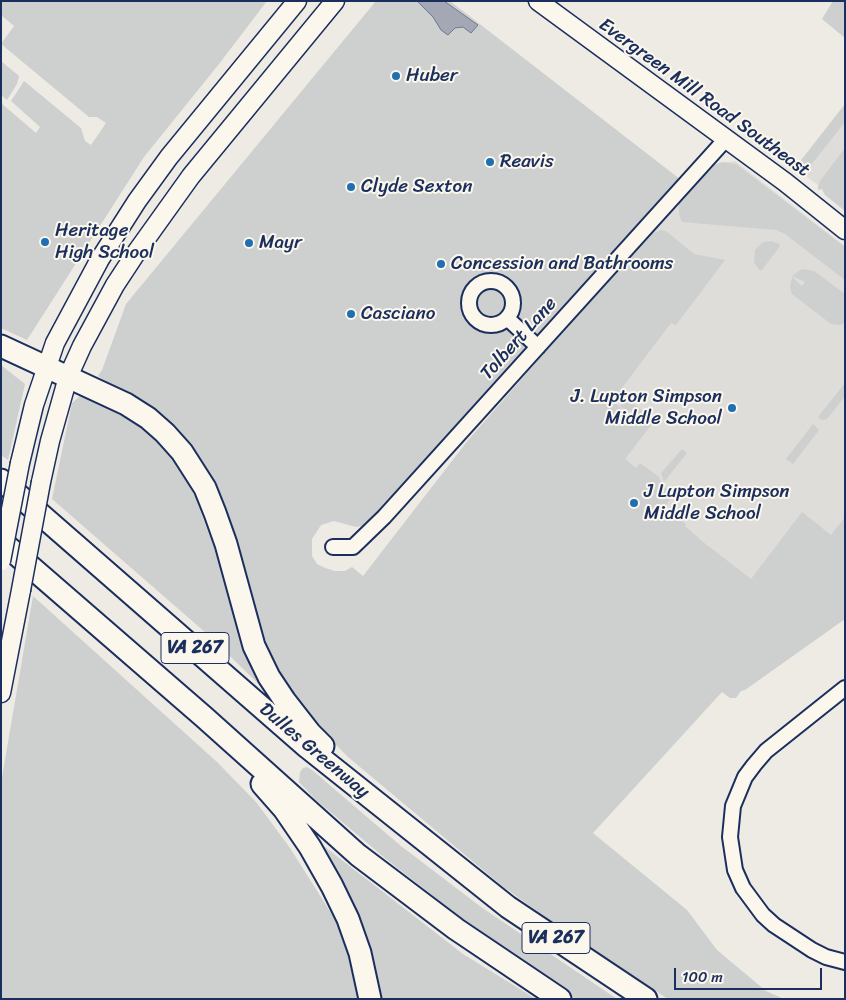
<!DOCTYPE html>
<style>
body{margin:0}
#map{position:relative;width:846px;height:1000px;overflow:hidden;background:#eeebe4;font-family:Sriracha,sans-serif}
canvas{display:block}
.frame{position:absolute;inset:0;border:2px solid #1b2f5e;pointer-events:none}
.scale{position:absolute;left:674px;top:968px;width:148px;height:22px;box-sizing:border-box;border:2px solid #1b2f5e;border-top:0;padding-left:6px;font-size:15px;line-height:18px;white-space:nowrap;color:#1b2f5e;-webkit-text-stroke:4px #fbf7ec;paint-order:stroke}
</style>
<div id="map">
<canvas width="846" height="1000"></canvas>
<div class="frame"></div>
<div class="scale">100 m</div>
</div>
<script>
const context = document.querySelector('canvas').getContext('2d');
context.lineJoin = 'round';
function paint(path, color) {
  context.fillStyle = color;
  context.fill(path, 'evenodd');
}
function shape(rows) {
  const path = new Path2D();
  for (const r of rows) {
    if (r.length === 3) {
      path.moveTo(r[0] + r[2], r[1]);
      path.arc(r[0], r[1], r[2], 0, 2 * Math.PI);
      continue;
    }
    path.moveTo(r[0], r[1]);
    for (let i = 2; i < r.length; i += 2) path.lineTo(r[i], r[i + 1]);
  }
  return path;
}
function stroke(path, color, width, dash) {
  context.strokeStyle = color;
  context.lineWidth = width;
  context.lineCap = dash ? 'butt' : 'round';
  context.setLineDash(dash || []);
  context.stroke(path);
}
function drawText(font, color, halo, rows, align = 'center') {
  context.font = font + ' Sriracha,sans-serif';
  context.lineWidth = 4;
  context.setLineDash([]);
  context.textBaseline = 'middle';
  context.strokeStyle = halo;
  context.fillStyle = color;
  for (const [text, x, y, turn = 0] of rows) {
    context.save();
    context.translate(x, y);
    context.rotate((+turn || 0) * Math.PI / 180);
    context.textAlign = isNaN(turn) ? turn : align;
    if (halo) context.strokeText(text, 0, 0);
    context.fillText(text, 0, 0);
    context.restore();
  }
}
paint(shape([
 [845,104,845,205,795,168],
 [735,161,845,246,845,600,324,630,679,200,712,164]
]), '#deddda');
paint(shape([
 [1,1,267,1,219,64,144,157,27,340,1,328,1,103,36,133,40,127,11,101,24,81,81,128,85,141,91,145,106,123,97,117,89,117,1,44,14,26,1,15],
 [376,1,450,1,685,183,384,517,376,513,362,526,356,527,334,521,321,525,312,539,312,556,317,564,325,568,335,571,345,571,352,567,363,576,469,439,647,236,661,230,666,231,694,254,725,260,676,325,671,323,618,393,616,404,627,413,623,419,627,422,635,413,630,410,628,412,620,406,626,398,655,420,625,459,636,468,640,463,659,477,662,485,674,494,664,508,686,524,685,526,703,542,751,579,802,512,831,535,845,517,845,619,745,690,741,691,736,698,730,698,722,692,593,833,687,910,717,950,766,991,784,999,668,999,566,932,501,885,348,757,309,717,282,678,268,654,260,634,218,494,208,471,197,454,183,438,98,376,102,370,126,304],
 [833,1,845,1,845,38,822,19],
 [1,61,19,76,17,84,7,100,1,95],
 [845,104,845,122,807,170,802,173,795,168],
 [845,148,845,211,825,195,822,189,818,190,818,187,820,181],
 [722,162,736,164,845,247,845,280,785,234,776,230,682,222,679,214,679,204,682,199,715,165],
 [771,241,779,244,780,246,762,270,759,270,754,262,755,250,763,242],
 [802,269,814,271,845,294,845,323,840,325,831,324,792,294,790,287,792,277,802,286,805,282,792,276],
 [1,365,25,384,8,460,1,455],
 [845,383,845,396,827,419,822,420,818,417],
 [81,395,139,421,163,444,183,472,196,499,267,692,206,633,52,499,72,403],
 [813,424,819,430,793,464,786,459],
 [682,449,687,453,664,482,661,473],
 [33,596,217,762,256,802,290,848,336,921,352,967,360,999,1,999,1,783],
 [307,767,312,770,401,846,481,907,617,999,576,999,491,941,386,859,315,799,299,782,300,772,303,768],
 [316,840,463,954,536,999,379,999]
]), '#cecfcf');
const water = shape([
 [417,1,444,1,478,25,471,33,463,27,455,28,448,35,441,30,433,17,417,1]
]);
paint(water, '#a3a8b4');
stroke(water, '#6d7892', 1);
const minor = shape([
 [491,303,22],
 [507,318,538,347],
 [333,547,353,547,384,517,725,140],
 [845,688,766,751,754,765,745,777,733,806,730,837,735,870,743,888,763,915,774,925,812,950,826,957,845,962]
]);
const major = shape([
 [538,1,785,182,845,230],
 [20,463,34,405,55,343,100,259,137,201,169,157,297,1],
 [41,482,50,441,68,377,82,346,115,285,138,250,191,176,335,1],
 [1,693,21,590]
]);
const highway = shape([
 [1,346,126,404,148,418,165,433,182,452,205,488,215,513,226,544,254,646,269,677,285,701,310,733,323,746],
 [1,480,307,747,508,907,646,999],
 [1,541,204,717,358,855,456,929,560,999],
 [262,784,284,809,310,847,332,886,348,919,360,953,370,999]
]);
stroke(minor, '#1b2f5e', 18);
stroke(major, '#1b2f5e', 21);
stroke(highway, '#1b2f5e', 25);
stroke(minor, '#fbf7ec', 14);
stroke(major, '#fbf7ec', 18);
stroke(highway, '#fbf7ec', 21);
const majorBridge = shape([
 [1,561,20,463],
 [21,590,41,482]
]);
stroke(majorBridge, '#1b2f5e', 21, []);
stroke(majorBridge, '#fbf7ec', 18);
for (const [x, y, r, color] of [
 [396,76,5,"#1f6fb2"],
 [490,162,5,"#1f6fb2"],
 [351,187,5,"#1f6fb2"],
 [45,242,5,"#1f6fb2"],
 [249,243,5,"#1f6fb2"],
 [441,264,5,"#1f6fb2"],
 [351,314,5,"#1f6fb2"],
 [732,408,5,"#1f6fb2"],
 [634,503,5,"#1f6fb2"]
]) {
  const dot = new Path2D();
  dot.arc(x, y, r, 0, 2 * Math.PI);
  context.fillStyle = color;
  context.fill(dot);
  stroke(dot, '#fbf7ec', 2);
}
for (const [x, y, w] of [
 [195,648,68],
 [556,938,68]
]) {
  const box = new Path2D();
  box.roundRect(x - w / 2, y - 15.5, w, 31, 4);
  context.fillStyle = '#fbf7ec';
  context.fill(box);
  stroke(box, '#1b2f5e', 1);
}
drawText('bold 18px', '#1b2f5e', null, [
 ["VA 267",195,648],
 ["VA 267",556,938]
]);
drawText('19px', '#1b2f5e', '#fbf7ec', [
 ["Huber",406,76],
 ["Reavis",500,162],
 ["Clyde Sexton",361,187],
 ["Heritage",55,231],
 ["High School",55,253],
 ["Mayr",259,243],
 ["Concession and Bathrooms",451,264],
 ["Casciano",361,314],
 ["J. Lupton Simpson",722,397,"right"],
 ["Middle School",722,419,"right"],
 ["J Lupton Simpson",644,492],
 ["Middle School",644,514]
], 'left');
drawText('19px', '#1b2f5e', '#fbf7ec', [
 ["Evergreen Mill Road Southeast",704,98,36],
 ["Tolbert Lane",519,339,-48],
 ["Dulles Greenway",314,751,40]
]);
</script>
